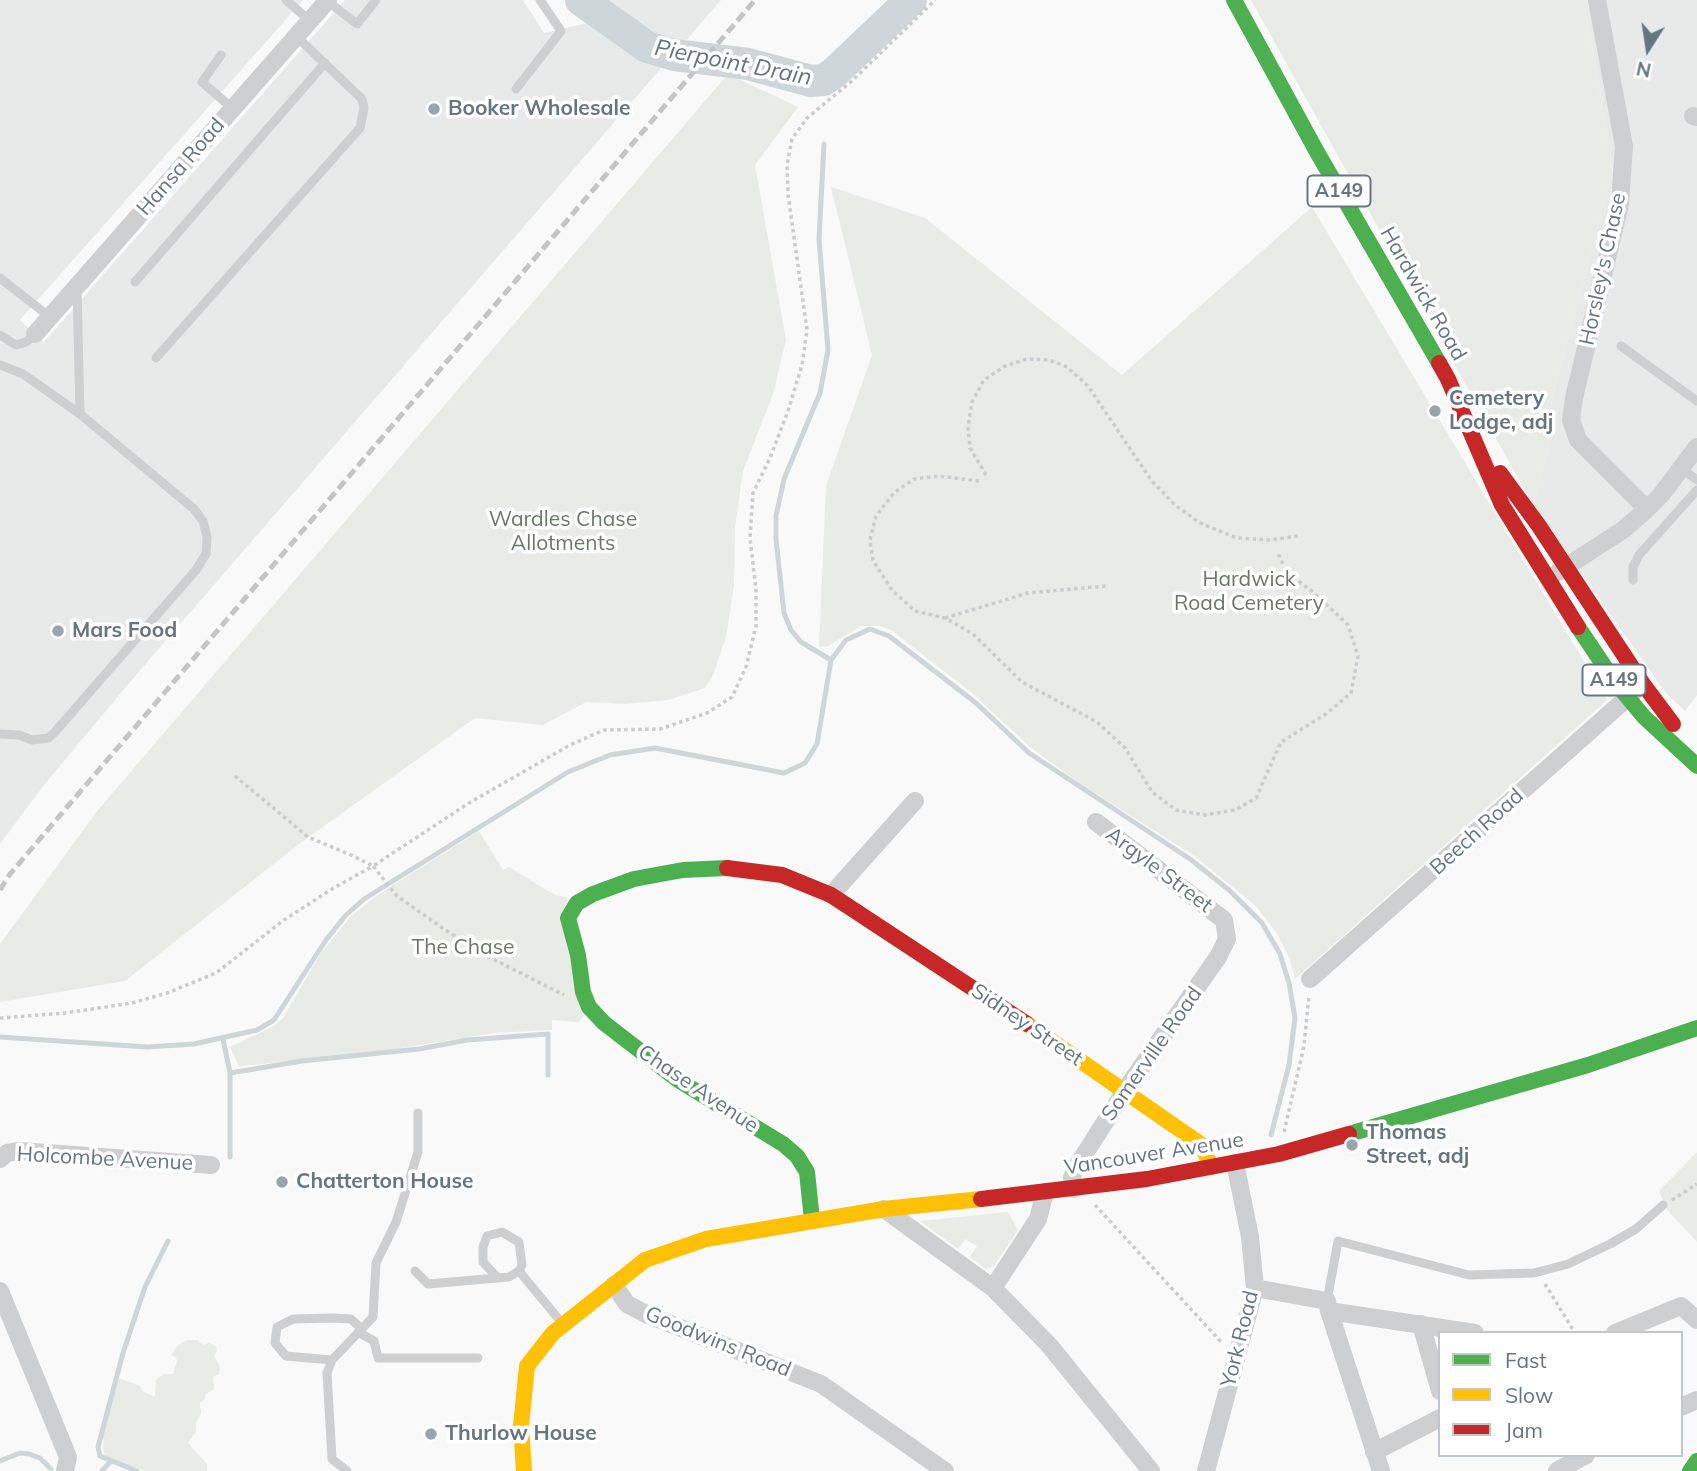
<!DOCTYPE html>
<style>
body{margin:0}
#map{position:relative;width:1697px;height:1471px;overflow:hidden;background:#f9f9f9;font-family:Mulish,sans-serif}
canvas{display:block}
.legend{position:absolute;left:1438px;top:1331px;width:245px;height:126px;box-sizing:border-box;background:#fff;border:2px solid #c1c8cd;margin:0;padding:9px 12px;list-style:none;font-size:21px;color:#657683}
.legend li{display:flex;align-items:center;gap:14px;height:35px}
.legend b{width:35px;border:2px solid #c1c8cd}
.north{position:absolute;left:1613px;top:14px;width:70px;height:70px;-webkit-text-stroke:5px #fff;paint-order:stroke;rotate:192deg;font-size:19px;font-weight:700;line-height:28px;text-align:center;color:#657683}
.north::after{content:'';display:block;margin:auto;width:24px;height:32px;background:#657683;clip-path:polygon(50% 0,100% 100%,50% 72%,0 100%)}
</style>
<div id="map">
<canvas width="1697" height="1471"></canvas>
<ul class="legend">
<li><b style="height:9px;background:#4caf50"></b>Fast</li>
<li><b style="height:9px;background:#ffc107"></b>Slow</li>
<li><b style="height:9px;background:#c62828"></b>Jam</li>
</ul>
<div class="north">N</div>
</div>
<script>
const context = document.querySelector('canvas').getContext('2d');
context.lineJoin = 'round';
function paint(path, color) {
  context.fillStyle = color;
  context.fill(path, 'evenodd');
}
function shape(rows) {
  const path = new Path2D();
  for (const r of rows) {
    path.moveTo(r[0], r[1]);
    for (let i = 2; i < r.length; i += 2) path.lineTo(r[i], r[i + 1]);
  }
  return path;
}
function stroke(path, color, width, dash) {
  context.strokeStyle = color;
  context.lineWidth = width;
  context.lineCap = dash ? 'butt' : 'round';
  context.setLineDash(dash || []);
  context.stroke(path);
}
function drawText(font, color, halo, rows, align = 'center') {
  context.font = font + ' Mulish,sans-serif';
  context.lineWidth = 7;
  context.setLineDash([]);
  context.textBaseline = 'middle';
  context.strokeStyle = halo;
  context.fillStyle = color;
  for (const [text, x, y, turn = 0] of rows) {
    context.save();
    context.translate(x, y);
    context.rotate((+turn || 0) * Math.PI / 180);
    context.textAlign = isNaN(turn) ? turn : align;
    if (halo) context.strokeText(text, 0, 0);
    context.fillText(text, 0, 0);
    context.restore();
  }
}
paint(shape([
 [0,0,303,0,20,320,44,342,345,0,523,0,544,33,592,22,662,67,130,682,44,785,0,844],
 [590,0,721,0,678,50,656,44],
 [1584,0,1697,0,1697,695,1685,711,1666,693,1533,505,1549,449,1551,404,1613,170]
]), '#e8e9e9');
paint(shape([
 [1251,0,1584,0,1613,170,1551,404,1549,449,1533,505],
 [728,74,798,107,755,165,786,340,773,394,743,471,735,527,734,585,726,637,713,675,705,688,668,700,625,704,586,702,543,725,475,718,299,844,125,981,0,1002,0,944,98,810],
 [831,187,925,218,1122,375,1312,207,1607,700,1295,979,1290,960,1278,935,1256,906,1193,855,1079,783,1030,747,972,693,891,630,880,626,861,626,828,646,819,647,826,486,872,355],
 [479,831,503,870,509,867,555,895,567,897,587,1013,578,1022,552,1020,552,1030,494,1033,365,1054,239,1066,230,1047,272,1027,283,1018,321,953,351,916,379,894],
 [1697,1152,1697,1242,1667,1210,1659,1191],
 [1008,1212,1018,1230,994,1266,986,1269,970,1257,977,1246,965,1239,958,1249,920,1221],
 [187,1340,198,1340,203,1345,209,1343,216,1346,217,1350,214,1356,220,1366,219,1374,213,1377,214,1389,206,1394,204,1400,200,1403,201,1413,196,1422,196,1431,188,1443,207,1464,207,1471,144,1471,112,1460,104,1454,103,1436,119,1378,140,1386,142,1391,155,1397,156,1380,164,1374,173,1374,177,1361,176,1357,171,1355,178,1345]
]), '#e8ebe6');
stroke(shape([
 [831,660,846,640,870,629,889,636,976,703,1029,753,1190,859,1229,890,1262,923,1280,954,1289,983,1295,1018,1289,1065,1271,1135],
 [0,1037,147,1047,194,1044,257,1030,274,1020,326,940,346,915,364,899,568,772,610,755,655,748,784,773,805,763,817,744,831,660,801,642,791,630,784,613,776,539,776,516,784,479,820,393,828,350,819,239,824,144],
 [223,1039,230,1073,230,1157],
 [230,1073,302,1061,419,1049,467,1040,548,1034,548,1075],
 [0,1461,20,1453,29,1454,40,1458,51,1469],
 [102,1471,110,1462],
 [137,1471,100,1456,98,1447,123,1353,145,1287,168,1241]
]), '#ced6d9', 5);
stroke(shape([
 [581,0,647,47,674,55,748,64,811,81,824,80,834,73,911,0]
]), '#ced6d9', 32);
stroke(shape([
 [986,475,970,448,968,427,972,402,984,380,1005,366,1027,359,1049,360,1067,367,1088,386,1151,480,1175,505,1200,523,1237,538,1269,540,1298,536],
 [979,481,939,476,914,479,894,493,876,516,870,540,873,561,892,590,915,611,945,618,973,634,1022,682,1097,722,1125,748,1152,792,1176,810,1205,815,1235,810,1256,798,1281,742,1326,714,1351,693,1358,656,1348,625,1312,591,1287,573,1278,553],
 [945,618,1028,593,1106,586],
 [235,776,308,837,351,855,373,866,469,803,570,745,604,730,660,729,707,713,732,697,746,667,756,626,756,590,750,538,753,493,770,458,788,411,802,365,807,330,788,194,787,165,792,139,807,118,852,81,935,0],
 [0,1018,65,1013,132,1003,167,993,216,973,284,920,332,889,373,866,397,896,441,927,483,954,564,995],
 [1284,1132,1304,1046,1309,995],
 [1672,1200,1697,1184],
 [1095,1205,1223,1344],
 [1545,1284,1575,1333]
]), '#cbcccd', 3.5, [3.5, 3.5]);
stroke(shape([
 [286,0,309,20],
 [327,1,357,24,376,0],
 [221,55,202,82,232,108],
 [516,89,561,31,540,0],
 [0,278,50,317],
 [135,282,325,63],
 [0,335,16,345,26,342,35,334],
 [1621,346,1697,401],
 [156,358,360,128,364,108,362,99,296,36],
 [0,365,23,374,80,414],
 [1681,468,1697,480],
 [1633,580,1633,567,1639,555,1697,490],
 [0,734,19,735,32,740,48,738,54,733,196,570,206,554,207,537,203,521,194,509,80,414,77,288],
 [415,1271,428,1284,509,1277,519,1271,562,1323],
 [497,1277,483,1262,483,1247,487,1236,502,1232,519,1242,522,1265,519,1271],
 [1327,1301,1338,1241,1469,1275,1534,1273,1568,1264,1610,1244,1636,1229,1663,1205],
 [358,1332,374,1341,378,1358,478,1358],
 [332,1360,286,1356,275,1343,277,1327,293,1319,333,1318,351,1319,361,1328],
 [347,1471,332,1459,327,1373,332,1360,373,1317,376,1263,396,1222,418,1152,418,1113]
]), '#cecfd0', 9);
stroke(shape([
 [1597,0,1624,146,1620,204,1574,398,1571,420,1578,440,1647,509],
 [1693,116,1697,117],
 [35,334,328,0],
 [1558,572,1623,530,1647,509,1661,495,1697,447],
 [831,895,915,801],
 [1310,979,1635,691],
 [0,1159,7,1153,19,1151,211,1165],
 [1074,1189,1072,1178,1075,1169,1128,1086,1218,957,1227,939,1224,920,1096,822],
 [884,1209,993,1288,1049,1345,1151,1471],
 [614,1285,627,1304,648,1315,821,1384,945,1471],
 [993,1288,1038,1219,1045,1192],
 [1255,1288,1327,1301,1329,1311,1475,1333],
 [0,1291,68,1457,65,1471],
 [1329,1311,1381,1471],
 [1421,1324,1440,1391],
 [1615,1333,1681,1306,1697,1320],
 [1681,1407,1697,1400],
 [1374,1452,1440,1418],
 [1206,1471,1255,1288,1250,1237,1235,1163],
 [1557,1471,1586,1455]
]), '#cecfd0', 18);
stroke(shape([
 [1234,0,1317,152,1439,363],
 [1578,627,1615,682,1644,717,1697,766],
 [727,868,683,870,634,879,593,894,577,903,568,918,578,955,583,992,589,1007,604,1023,678,1080,783,1144,797,1156,807,1172,812,1220],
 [1349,1134,1588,1065,1697,1028],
 [1690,1471,1697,1461]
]), '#4caf50', 16);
stroke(shape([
 [1027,1024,1202,1145,1211,1167],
 [524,1471,521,1426,527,1366,553,1333,645,1260,706,1239,884,1209,981,1199]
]), '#ffc107', 16);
stroke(shape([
 [1439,363,1448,379,1502,505,1578,627],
 [1500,473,1539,526,1643,684,1673,724],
 [727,868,782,875,831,895,1027,1024],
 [981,1199,1147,1179,1279,1154,1349,1134]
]), '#c62828', 16);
stroke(shape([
 [0,890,10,874,755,0]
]), '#c3c5c6', 5, [10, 5]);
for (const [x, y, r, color] of [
 [434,109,7,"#99a4ac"],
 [1435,411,7,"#99a4ac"],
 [58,631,7,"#99a4ac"],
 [1352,1145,7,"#99a4ac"],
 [282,1182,7,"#99a4ac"],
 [431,1434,7,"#99a4ac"]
]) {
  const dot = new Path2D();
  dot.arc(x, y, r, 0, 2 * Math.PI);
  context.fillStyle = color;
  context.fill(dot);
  stroke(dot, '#fff', 2.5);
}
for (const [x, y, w] of [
 [1339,191,63],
 [1614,680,63]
]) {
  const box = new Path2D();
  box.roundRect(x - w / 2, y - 15.5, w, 31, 5);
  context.fillStyle = '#fff';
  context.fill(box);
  stroke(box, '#657683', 2);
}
drawText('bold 19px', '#657683', null, [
 ["A149",1339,191],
 ["A149",1614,680]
]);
drawText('bold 21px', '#657683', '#fff', [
 ["Booker Wholesale",448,109],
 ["Cemetery",1449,399],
 ["Lodge, adj",1449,423],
 ["Mars Food",72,631],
 ["Thomas",1366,1133],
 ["Street, adj",1366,1157],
 ["Chatterton House",296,1182],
 ["Thurlow House",445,1434]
], 'left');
drawText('21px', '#657683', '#fff', [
 ["Hansa Road",181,167,-49],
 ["Horsley's Chase",1603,269,-78],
 ["Hardwick Road",1423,294,60],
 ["Beech Road",1477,832,-42],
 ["Argyle Street",1159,870,37],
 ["Sidney Street",1027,1025,34],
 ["Somerville Road",1152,1054,-55],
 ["Chase Avenue",698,1089,34],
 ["Vancouver Avenue",1154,1154,-9],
 ["Holcombe Avenue",105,1159,3],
 ["York Road",1240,1339,-76],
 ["Goodwins Road",718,1342,22]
]);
drawText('21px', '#687a64', '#fff', [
 ["Wardles Chase",563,520],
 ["Allotments",563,544],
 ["Hardwick",1249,580],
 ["Road Cemetery",1249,604],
 ["The Chase",463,948]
]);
drawText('italic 23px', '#60757c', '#fff', [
 ["Pierpoint Drain",733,63,11]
]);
</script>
